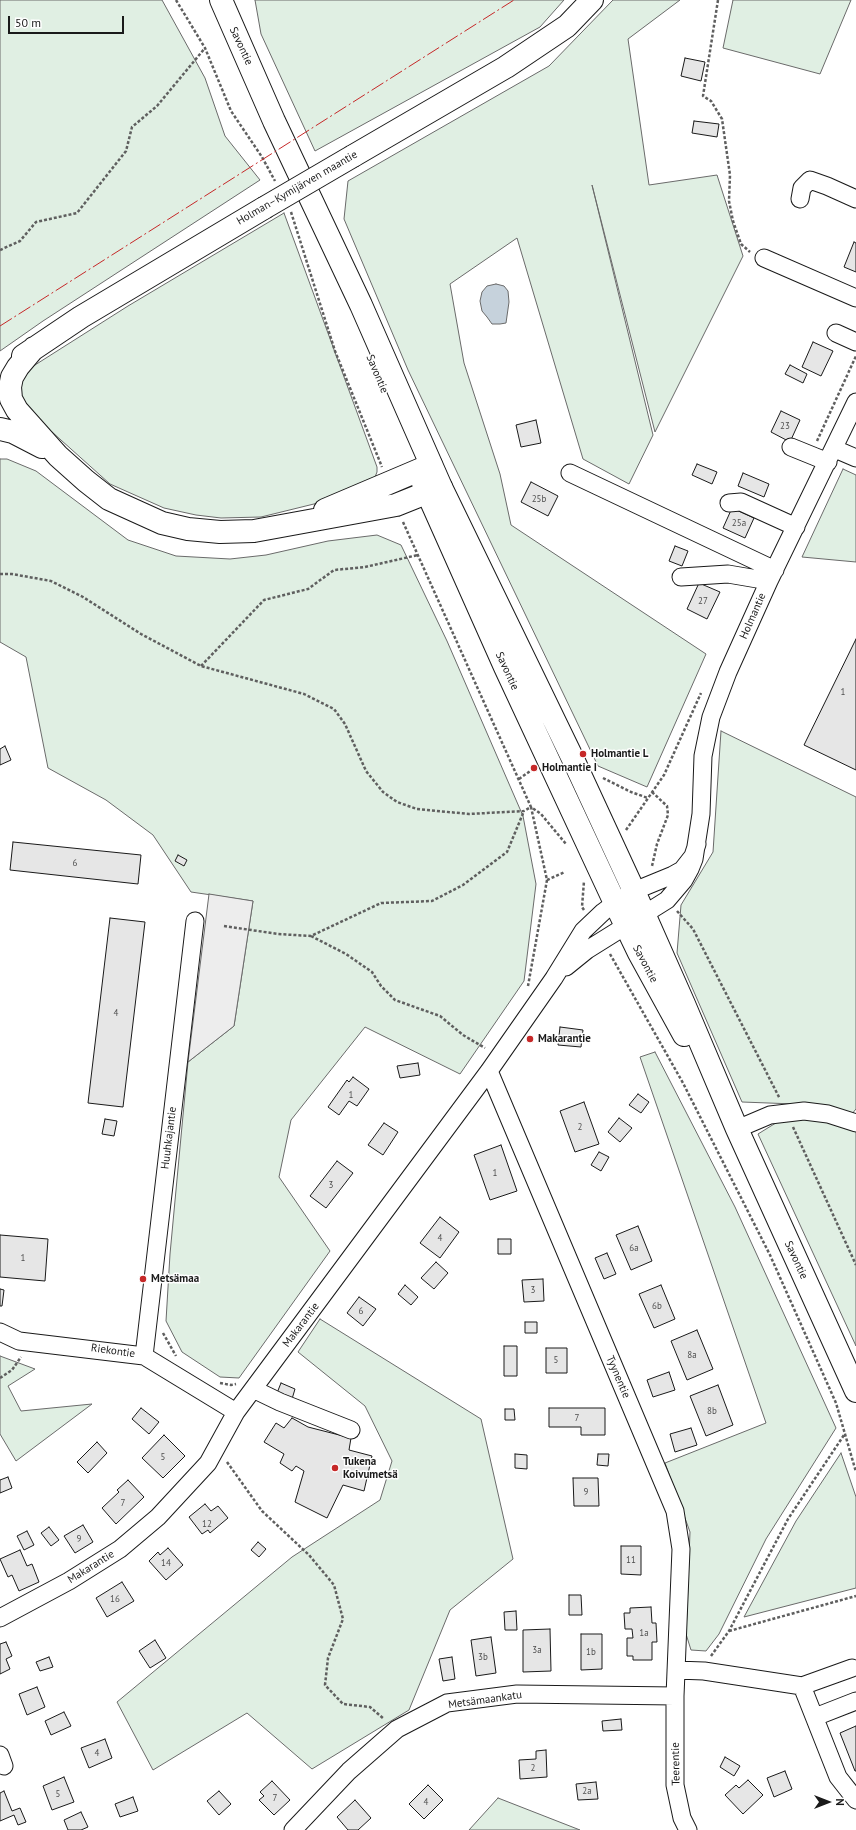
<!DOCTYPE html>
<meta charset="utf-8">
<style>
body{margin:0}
#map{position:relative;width:856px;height:1830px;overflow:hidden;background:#fff;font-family:"PT Sans",sans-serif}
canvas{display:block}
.north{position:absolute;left:808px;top:1782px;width:40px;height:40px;-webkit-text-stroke:3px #fff;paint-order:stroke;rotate:90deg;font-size:11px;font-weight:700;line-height:16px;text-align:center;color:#1a1a1a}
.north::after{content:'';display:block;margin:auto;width:14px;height:18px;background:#1a1a1a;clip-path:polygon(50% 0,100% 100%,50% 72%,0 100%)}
.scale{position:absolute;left:8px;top:16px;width:116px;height:18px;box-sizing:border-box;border:2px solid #1a1a1a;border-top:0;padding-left:5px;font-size:12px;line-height:14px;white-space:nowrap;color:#1a1a1a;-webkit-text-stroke:3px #fff;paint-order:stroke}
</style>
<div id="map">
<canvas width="856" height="1830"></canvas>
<div class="north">N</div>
<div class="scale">50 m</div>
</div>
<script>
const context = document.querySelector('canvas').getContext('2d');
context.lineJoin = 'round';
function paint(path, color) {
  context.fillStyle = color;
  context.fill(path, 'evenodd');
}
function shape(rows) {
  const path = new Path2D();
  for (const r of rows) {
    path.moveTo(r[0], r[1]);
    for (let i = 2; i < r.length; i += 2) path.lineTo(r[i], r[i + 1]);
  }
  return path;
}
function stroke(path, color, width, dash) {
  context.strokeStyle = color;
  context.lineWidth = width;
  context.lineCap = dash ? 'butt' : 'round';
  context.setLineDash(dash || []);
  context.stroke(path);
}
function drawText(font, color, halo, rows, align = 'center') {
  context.font = font + ' "PT Sans",sans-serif';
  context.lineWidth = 3;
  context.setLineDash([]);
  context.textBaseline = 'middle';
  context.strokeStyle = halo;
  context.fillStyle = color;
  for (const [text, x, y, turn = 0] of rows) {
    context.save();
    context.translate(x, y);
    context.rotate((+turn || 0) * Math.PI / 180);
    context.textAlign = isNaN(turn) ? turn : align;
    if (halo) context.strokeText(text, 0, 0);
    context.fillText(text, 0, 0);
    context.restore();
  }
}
const green = shape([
 [0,0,162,0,205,78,225,136,260,180,43,321,0,351,0,0],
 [255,0,564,0,540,27,315,151,261,34,255,0],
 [613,0,680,0,628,39,649,185,717,175,743,256,655,432,592,185,653,435,629,484,583,459,517,238,450,284,464,363,500,474,511,525,706,654,647,787,598,766,408,370,344,219,348,181,549,66,613,0],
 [733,0,851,0,820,74,723,48,733,0],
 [284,213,377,467,377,472,375,477,322,502,261,517,221,518,196,515,164,508,110,484,32,414,21,401,21,379,35,365,128,306,284,213],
 [0,459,7,459,36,471,128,540,176,556,230,559,266,555,328,541,377,535,401,545,447,641,523,816,536,884,524,981,460,1074,365,1027,291,1120,279,1177,330,1251,239,1378,220,1377,182,1352,166,1321,170,1254,188,1062,234,1026,253,901,191,892,153,835,106,800,48,768,26,657,0,642,0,459],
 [843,469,856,475,856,562,802,557,843,469],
 [721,731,856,797,856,1109,851,1115,821,1105,742,1102,677,953,681,905,713,852,721,731],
 [655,1052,735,1207,836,1428,766,1539,719,1634,706,1651,691,1650,686,1634,690,1532,665,1463,766,1423,640,1057,655,1052],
 [803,1118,833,1122,856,1130,856,1346,758,1134,779,1121,803,1118],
 [320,1319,481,1419,513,1559,450,1610,409,1710,312,1769,247,1713,153,1770,117,1702,292,1557,380,1500,392,1461,365,1406,298,1352,320,1319],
 [0,1356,35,1369,8,1386,21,1411,92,1404,16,1461,0,1434,0,1356],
 [841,1453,856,1497,856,1588,744,1617,796,1521,841,1453],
 [498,1798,580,1830,469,1830,498,1798]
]);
paint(green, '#e0efe3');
stroke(green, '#6a6a6a', 1);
const parking = shape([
 [209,894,253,901,234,1026,188,1062,209,894]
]);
paint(parking, '#ededed');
stroke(parking, '#6a6a6a', 1);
const water = shape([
 [496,284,504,286,508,291,509,302,506,323,500,324,492,324,487,317,482,311,480,301,482,292,487,286,496,284]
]);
paint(water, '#c6d2dc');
stroke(water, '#6a6a6a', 1);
const building = shape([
 [685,58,705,62,701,81,681,76,685,58],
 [694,121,719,124,717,137,692,133,694,121],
 [854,242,856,243,856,272,844,267,854,242],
 [813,342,833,351,821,376,802,367,813,342],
 [790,365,807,374,803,383,785,374,790,365],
 [781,411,800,420,790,442,771,432,781,411],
 [536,420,541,443,521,447,516,425,536,420],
 [697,464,717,472,712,484,692,475,697,464],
 [743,473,769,484,764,497,738,486,743,473],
 [531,482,558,496,548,516,521,502,531,482],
 [732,508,754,518,745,538,723,528,732,508],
 [675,546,688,551,682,566,669,561,675,546],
 [699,583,720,592,707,619,687,609,699,583],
 [856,639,856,770,804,745,856,639],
 [5,746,11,760,0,765,0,749,5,746],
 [13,842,141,855,138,884,10,870,13,842],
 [178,855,187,860,184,866,175,861,178,855],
 [110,918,145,922,123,1107,88,1103,110,918],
 [560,1027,583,1030,581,1047,558,1045,560,1027],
 [418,1063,420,1075,400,1078,397,1066,418,1063],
 [353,1077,369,1089,357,1106,349,1101,339,1115,328,1107,347,1080,349,1082,353,1077],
 [638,1094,649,1102,641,1113,629,1105,638,1094],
 [584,1102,599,1144,575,1152,560,1111,584,1102],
 [619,1118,632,1128,620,1142,608,1132,619,1118],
 [105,1119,117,1121,114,1136,102,1134,105,1119],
 [384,1123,398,1132,383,1155,368,1145,384,1123],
 [501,1145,517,1191,490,1200,474,1155,501,1145],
 [599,1152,609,1157,601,1171,591,1165,599,1152],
 [337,1161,353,1173,326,1208,310,1196,337,1161],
 [440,1217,459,1232,440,1258,420,1243,440,1217],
 [638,1226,652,1261,631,1270,616,1235,638,1226],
 [0,1235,48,1239,45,1281,0,1277,0,1235],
 [498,1239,511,1239,511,1254,498,1254,498,1239],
 [607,1253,616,1274,604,1279,595,1258,607,1253],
 [436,1262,448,1273,434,1289,421,1278,436,1262],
 [543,1279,544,1301,524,1302,522,1280,543,1279],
 [405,1285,418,1297,411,1305,398,1294,405,1285],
 [661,1285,675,1319,654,1328,639,1294,661,1285],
 [0,1289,4,1290,2,1306,0,1306,0,1289],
 [359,1297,376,1309,363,1326,347,1313,359,1297],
 [525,1322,537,1322,537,1333,525,1333,525,1322],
 [697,1330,713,1369,687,1380,671,1341,697,1330],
 [504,1346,517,1346,517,1376,504,1376,504,1346],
 [546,1348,567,1348,567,1373,546,1373,546,1348],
 [669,1372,675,1390,653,1397,647,1380,669,1372],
 [281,1383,295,1389,292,1399,277,1393,281,1383],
 [718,1385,733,1425,706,1436,690,1396,718,1385],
 [141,1408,159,1422,149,1434,132,1419,141,1408],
 [549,1408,605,1408,605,1435,581,1435,581,1427,549,1427,549,1408],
 [505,1409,514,1409,515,1420,505,1420,505,1409],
 [292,1418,308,1427,351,1438,349,1450,372,1456,364,1491,343,1485,327,1518,295,1502,304,1471,296,1466,292,1471,280,1463,284,1454,264,1442,276,1423,284,1428,292,1418],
 [691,1428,697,1445,675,1452,670,1434,691,1428],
 [164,1435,185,1456,163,1478,142,1458,164,1435],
 [97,1442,107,1453,88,1473,77,1462,97,1442],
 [515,1454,527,1455,527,1469,515,1468,515,1454],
 [598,1454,609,1454,608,1466,597,1465,598,1454],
 [8,1477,12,1488,0,1493,0,1480,8,1477],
 [573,1478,598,1478,599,1506,574,1506,573,1478],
 [128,1480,144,1497,116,1524,102,1508,119,1492,117,1490,128,1480],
 [205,1504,211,1511,218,1506,228,1518,210,1533,208,1530,202,1534,189,1517,205,1504],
 [83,1525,93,1542,75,1553,64,1536,83,1525],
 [49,1527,59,1540,51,1546,41,1533,49,1527],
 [27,1531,34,1545,24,1550,17,1536,27,1531],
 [258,1542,266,1549,259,1557,251,1550,258,1542],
 [621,1546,641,1546,641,1575,621,1574,621,1546],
 [168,1548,183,1565,166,1580,149,1561,158,1552,160,1555,168,1548],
 [20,1550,27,1566,32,1564,39,1582,19,1591,12,1575,8,1577,0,1559,20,1550],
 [122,1582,134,1601,107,1617,96,1598,122,1582],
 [569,1595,581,1595,582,1615,569,1615,569,1595],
 [651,1607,652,1623,656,1623,657,1642,652,1642,652,1660,633,1660,633,1656,627,1656,627,1638,633,1638,632,1629,625,1629,624,1613,630,1613,630,1608,651,1607],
 [516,1611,517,1630,505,1630,504,1612,516,1611],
 [550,1629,551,1671,523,1672,523,1630,550,1629],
 [581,1634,602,1634,602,1669,581,1670,581,1634],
 [491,1637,496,1673,476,1676,471,1640,491,1637],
 [155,1640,166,1658,150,1668,139,1651,155,1640],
 [6,1642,12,1656,6,1659,10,1669,0,1674,0,1644,6,1642],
 [49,1657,53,1667,40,1671,36,1662,49,1657],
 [452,1657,455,1679,443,1681,439,1659,452,1657],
 [37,1687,45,1707,27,1715,19,1694,37,1687],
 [64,1712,71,1726,51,1735,45,1721,64,1712],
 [621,1719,622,1730,603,1731,602,1721,621,1719],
 [856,1726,856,1771,855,1771,840,1733,856,1726],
 [105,1739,112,1758,89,1768,81,1748,105,1739],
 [546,1750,547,1777,520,1779,519,1760,536,1759,536,1751,546,1750],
 [725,1757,740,1766,734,1776,720,1767,725,1757],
 [785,1771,792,1789,774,1797,767,1778,785,1771],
 [64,1777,74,1802,52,1810,43,1786,64,1777],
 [748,1780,763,1795,743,1814,725,1795,736,1785,739,1788,748,1780],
 [272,1781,290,1800,274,1815,259,1800,264,1796,260,1792,272,1781],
 [596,1782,598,1799,578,1800,576,1784,596,1782],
 [428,1785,443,1800,424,1819,409,1804,428,1785],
 [4,1791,12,1811,20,1808,26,1822,18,1825,14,1815,0,1821,0,1793,4,1791],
 [219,1791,231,1804,219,1815,207,1801,219,1791],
 [133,1797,138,1811,120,1817,115,1804,133,1797],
 [355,1800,371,1818,358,1830,348,1830,337,1817,355,1800],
 [81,1812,88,1827,81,1830,68,1830,64,1820,81,1812]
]);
paint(building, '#e6e6e6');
stroke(building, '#1a1a1a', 1);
const minor = shape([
 [800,199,802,188,810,180,827,186,856,199],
 [764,258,856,298],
 [836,333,856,342],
 [791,447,828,462],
 [835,449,856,458],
 [570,473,775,570],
 [729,503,741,502,796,527],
 [681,577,728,574,769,581],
 [566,967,587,950,667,900,684,880,690,869,694,859,701,814,703,756,711,717,728,672,769,581,856,402],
 [489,1071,675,1511,681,1549,675,1696,675,1785,682,1818,688,1830],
 [737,1129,770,1115,804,1111,828,1114,856,1123],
 [0,1332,19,1341,144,1356,236,1412],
 [144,1356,195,921],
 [253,1389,280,1402,351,1430],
 [0,1618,69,1581,120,1549,158,1517,208,1463,236,1412,489,1071,554,978,583,931,603,912,615,903,634,891,673,875,682,870,693,856,697,844],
 [676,1670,704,1671,802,1686,838,1777,856,1800],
 [802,1686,852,1668],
 [815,1717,856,1701],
 [0,1755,4,1766],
 [293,1830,349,1771,397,1729,447,1703,517,1694,675,1696]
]);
const major = shape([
 [221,0,274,121,361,305,441,487,572,757,634,891,684,1004,737,1129,856,1391],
 [423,483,505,667,615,903,639,953,684,1035]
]);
const highway = shape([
 [353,156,506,67,567,26,592,0],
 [34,348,18,367,12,377,10,387,11,399,17,410,58,456,86,481,109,499,162,523,188,529,220,532,254,531,396,505,441,487],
 [23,356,81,317,264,208],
 [0,429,13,432,42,447],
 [325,510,431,465]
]);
stroke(minor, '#1a1a1a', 19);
stroke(major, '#1a1a1a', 24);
stroke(highway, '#1a1a1a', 24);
stroke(shape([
 [176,0,205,48,231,111,262,157,275,181],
 [718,0,703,96,711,101,722,119,730,175,729,201,733,221,741,244,750,252],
 [291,212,335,351,382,467],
 [0,250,20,241,36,222,77,213,126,151,132,127,157,106,205,48],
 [817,441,856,356],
 [403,522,531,807,541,814,566,844],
 [0,574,12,574,51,581,83,597,141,634,201,666,304,694,334,709,345,724,366,771,383,792,397,802,417,809,469,814,524,811,531,807,547,880,528,986],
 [201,666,264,600,308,589,334,570,365,567,418,555],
 [603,778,631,792,648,798],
 [519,779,533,769],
 [652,792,667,806,668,815,657,844,652,866],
 [626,830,664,775,701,693],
 [547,880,565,872],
 [584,910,582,907,584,881],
 [677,911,693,929,780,1099],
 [224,926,278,934,311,936,381,903,432,901,463,885,507,852,524,811],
 [311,936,346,954,372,972,381,986,395,1000,440,1016,463,1035,485,1048],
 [610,954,683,1083,770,1255,836,1403,856,1472],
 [793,1127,856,1265],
 [163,1333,176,1356],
 [0,1378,12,1370,21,1357],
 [220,1383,231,1385,236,1384],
 [227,1462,262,1511,309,1555,334,1585,343,1619,328,1658,325,1685,343,1704,370,1707,384,1719],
 [729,1631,856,1596],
 [711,1656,729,1631,788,1519,844,1435]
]), '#5f5f5f', 2.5, [3, 2]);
stroke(minor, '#fff', 17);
stroke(major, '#fff', 22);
stroke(highway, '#fff', 22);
const highwayBridge = shape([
 [264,208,353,156]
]);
stroke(highwayBridge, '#1a1a1a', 24, []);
stroke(highwayBridge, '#fff', 22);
stroke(shape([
 [0,326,514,0]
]), '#c62828', 1, [14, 3, 2, 3]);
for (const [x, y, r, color] of [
 [583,754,4,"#c62828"],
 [534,768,4,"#c62828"],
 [530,1039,4,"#c62828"],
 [143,1279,4,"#c62828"],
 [335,1468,4,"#c62828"]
]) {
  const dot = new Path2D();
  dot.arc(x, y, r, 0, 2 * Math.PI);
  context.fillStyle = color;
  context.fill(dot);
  stroke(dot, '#fff', 1.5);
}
drawText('9px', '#4d4d4d', null, [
 ["23",785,426],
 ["25b",539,499],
 ["25a",739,523],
 ["27",703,601],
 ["1",843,692],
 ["6",75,863],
 ["4",116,1013],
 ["1",351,1095],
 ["2",580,1127],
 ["1",495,1173],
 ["3",331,1185],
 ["4",440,1238],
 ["6a",634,1248],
 ["1",23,1258],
 ["3",533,1290],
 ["6b",657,1306],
 ["6",361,1311],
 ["8a",692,1355],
 ["5",556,1360],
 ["8b",712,1411],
 ["7",577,1418],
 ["5",163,1457],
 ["9",586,1492],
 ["7",123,1503],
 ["12",207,1524],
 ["9",79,1539],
 ["11",631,1560],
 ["14",166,1563],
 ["16",115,1599],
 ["1a",644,1633],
 ["3a",537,1650],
 ["1b",591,1652],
 ["3b",483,1657],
 ["4",97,1753],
 ["2",533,1768],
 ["2a",587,1791],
 ["5",58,1794],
 ["7",275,1798],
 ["4",426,1802]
]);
drawText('11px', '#1a1a1a', '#fff', [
 ["Savontie",241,46,65],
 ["Holman–Kymijärven maantie",297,188,-30],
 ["Savontie",377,374,67],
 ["Holmantie",753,616,-66],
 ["Savontie",507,671,65],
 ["Savontie",645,964,62],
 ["Huuhkajantie",169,1138,-83],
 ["Savontie",796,1260,65],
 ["Makarantie",301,1325,-53],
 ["Riekontie",113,1351,8],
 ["Tyynentie",618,1377,67],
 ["Makarantie",91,1567,-32],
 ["Metsämaankatu",485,1700,-8],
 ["Teerentie",676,1764,-91]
]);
drawText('bold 11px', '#1a1a1a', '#fff', [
 ["Holmantie L",591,754],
 ["Holmantie I",542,768],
 ["Makarantie",538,1039],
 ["Metsämaa",151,1279],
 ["Tukena",343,1462],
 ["Koivumetsä",343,1475]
], 'left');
</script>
